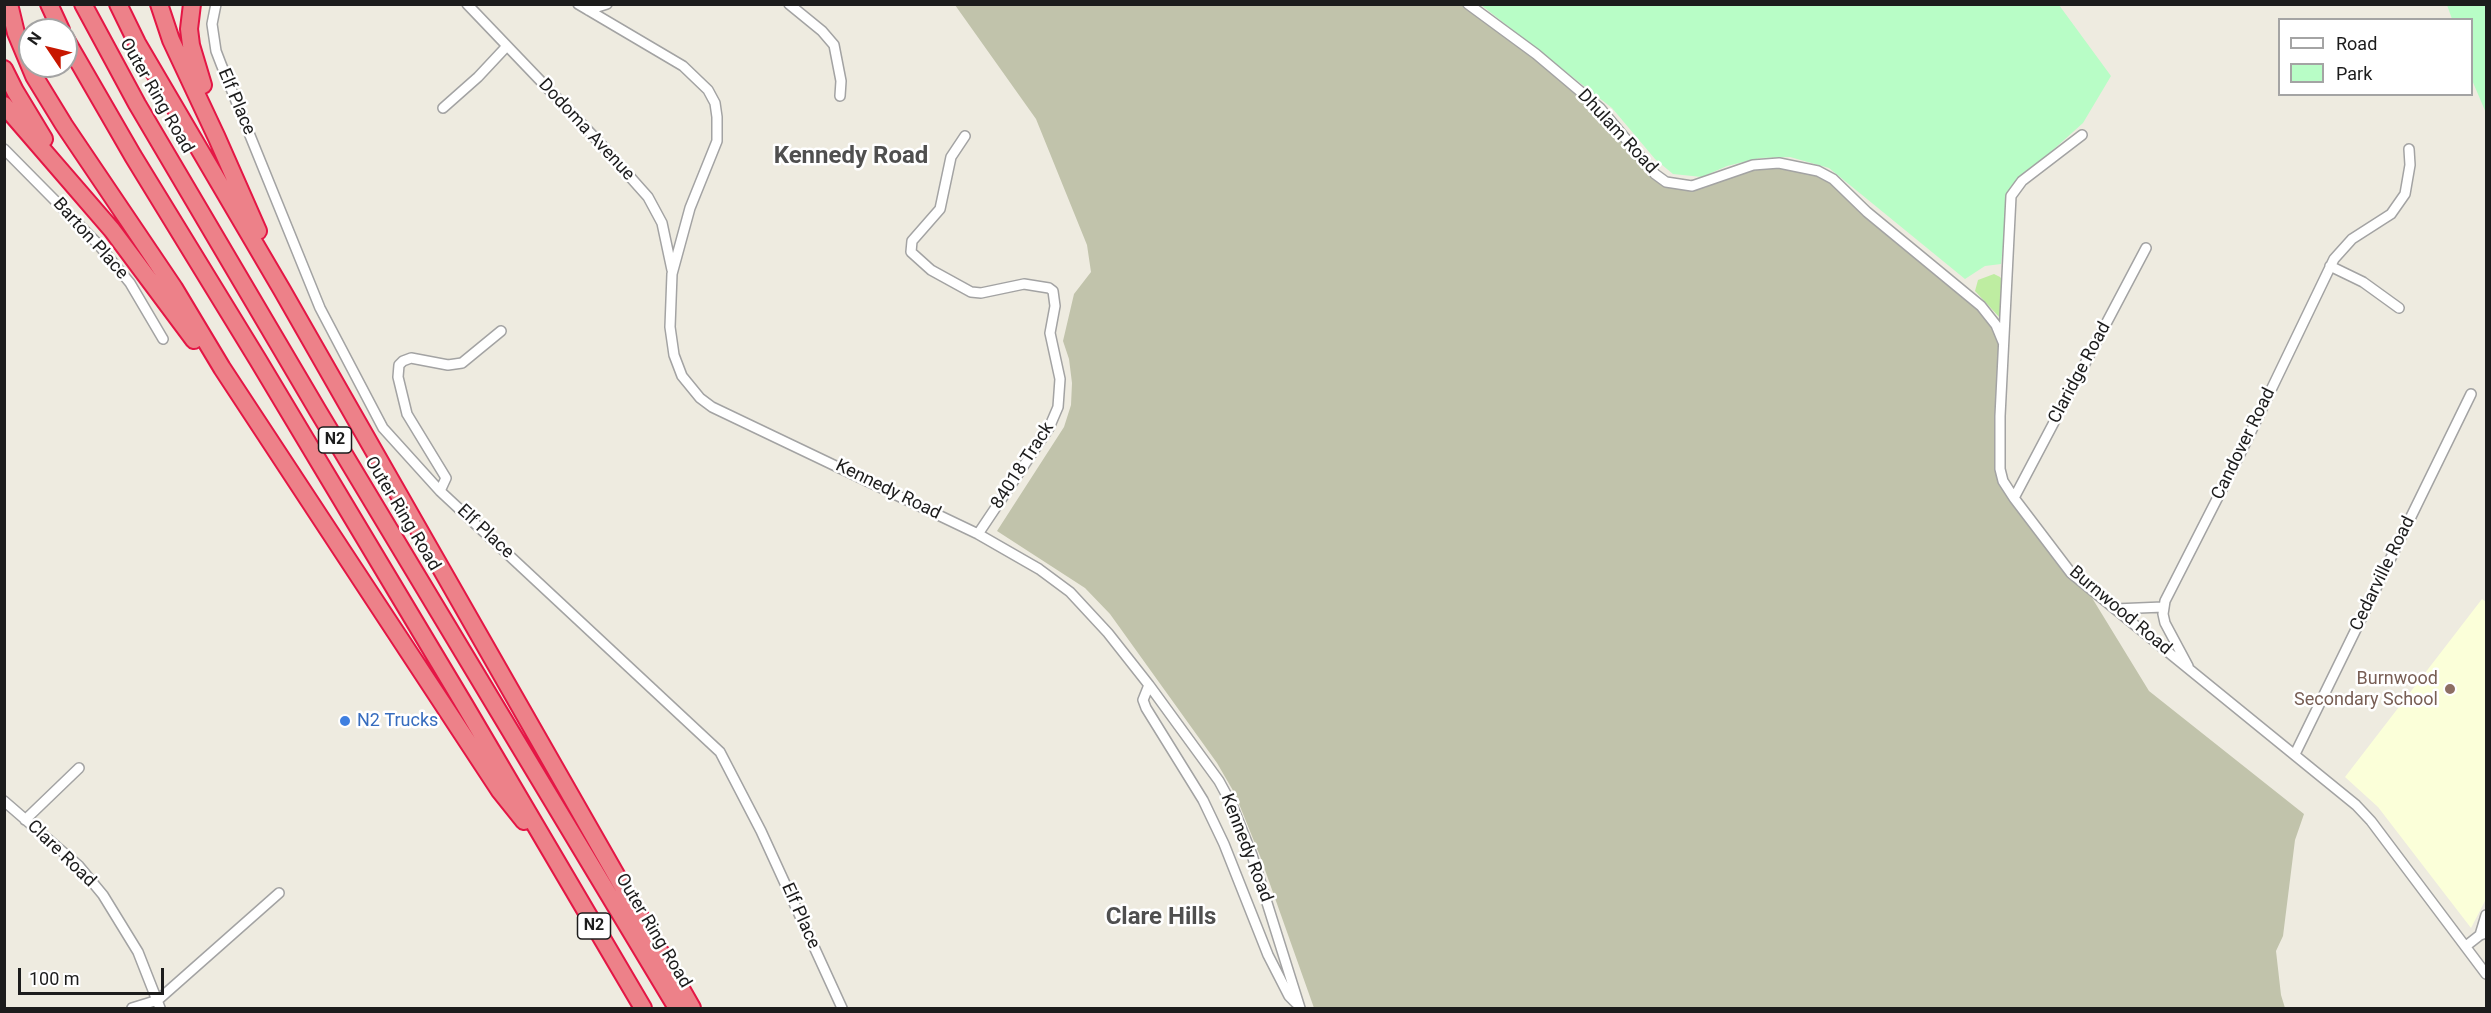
<!DOCTYPE html>
<style>
body{margin:0}
#map{position:relative;width:2491px;height:1013px;overflow:hidden;background:#eeebe0;font-family:Roboto,sans-serif}
canvas{display:block}
.frame{position:absolute;inset:0;border:6px solid #1c1c1c;pointer-events:none}
.legend{position:absolute;left:2278px;top:18px;width:195px;height:78px;box-sizing:border-box;background:#fff;border:2px solid #a4a4a4;margin:0;padding:8px 10px;list-style:none;font-size:18px;color:#1c1c1c}
.legend li{display:flex;align-items:center;gap:12px;height:30px}
.legend b{width:30px;border:2px solid #a4a4a4}
.north{position:absolute;left:18px;top:18px;width:60px;height:60px;box-sizing:border-box;background:#fff;border:2px solid #a4a4a4;border-radius:50%;rotate:305deg;font-size:16px;font-weight:700;line-height:24px;text-align:center;color:#1c1c1c}
.north::after{content:'';display:block;margin:auto;width:21px;height:27px;background:#c81700;clip-path:polygon(50% 0,100% 100%,50% 72%,0 100%)}
.scale{position:absolute;left:18px;top:968px;width:146px;height:27px;box-sizing:border-box;border:3px solid #1c1c1c;border-top:0;padding-left:8px;font-size:18px;line-height:21px;white-space:nowrap;color:#1c1c1c;-webkit-text-stroke:4px #fff;paint-order:stroke}
</style>
<div id="map">
<canvas width="2491" height="1013"></canvas>
<div class="frame"></div>
<ul class="legend">
<li><b style="height:8px;background:#fff"></b>Road</li>
<li><b style="height:16px;background:#b8fdc6"></b>Park</li>
</ul>
<div class="north">N</div>
<div class="scale">100 m</div>
</div>
<script>
const context = document.querySelector('canvas').getContext('2d');
context.lineJoin = 'round';
function paint(path, color) {
  context.fillStyle = color;
  context.fill(path, 'evenodd');
}
function shape(rows) {
  const path = new Path2D();
  for (const r of rows) {
    path.moveTo(r[0], r[1]);
    for (let i = 2; i < r.length; i += 2) path.lineTo(r[i], r[i + 1]);
  }
  return path;
}
function stroke(path, color, width, dash) {
  context.strokeStyle = color;
  context.lineWidth = width;
  context.lineCap = dash ? 'butt' : 'round';
  context.setLineDash(dash || []);
  context.stroke(path);
}
function drawText(font, color, halo, rows, align = 'center') {
  context.font = font + ' Roboto,sans-serif';
  context.lineWidth = 5;
  context.setLineDash([]);
  context.textBaseline = 'middle';
  context.strokeStyle = halo;
  context.fillStyle = color;
  for (const [text, x, y, turn = 0] of rows) {
    context.save();
    context.translate(x, y);
    context.rotate((+turn || 0) * Math.PI / 180);
    context.textAlign = isNaN(turn) ? turn : align;
    if (halo) context.strokeText(text, 0, 0);
    context.fillText(text, 0, 0);
    context.restore();
  }
}
paint(shape([
 [2482,599,2486,602,2486,899,2471,928,2378,807,2345,777]
]), '#fbffd9');
paint(shape([
 [955,5,1469,5,1580,90,1674,185,1704,188,1731,176,1765,168,1792,167,1824,177,1865,214,1988,316,2002,345,1998,470,2086,588,2149,691,2304,814,2295,840,2283,936,2276,951,2281,995,2285,1008,1314,1008,1260,856,1235,794,1217,763,1110,614,1085,588,997,531,1064,427,1071,405,1072,383,1069,359,1063,341,1074,294,1091,272,1087,245,1036,119]
]), '#c1c3ab');
paint(shape([
 [1994,274,2000,277,2003,281,2001,319,1975,291,1978,280]
]), '#beeda1');
paint(shape([
 [1481,5,2059,5,2111,76,2083,123,2015,184,2009,195,2001,264,1985,266,1965,279,1829,168,1790,157,1760,158,1727,166,1702,177,1673,174,1655,159,1612,108],
 [2447,5,2486,5,2486,113,2472,80,2472,20,2452,19]
]), '#b8fdc6');
const minor = shape([
 [216,4,212,24,216,51,221,64,320,308,383,428,440,491,720,752,761,831,842,1008],
 [467,4,599,142,648,197,662,223,672,270],
 [578,4,683,66,708,90,715,103,717,117,717,141,690,208,672,274,670,327,674,355,682,376,700,398,712,407,978,534,1039,569,1070,592,1108,633,1149,685,1219,781,1232,805,1252,855,1300,1008],
 [789,4,822,31,834,45,841,81,840,96],
 [1468,4,1536,54,1600,108,1655,174,1666,182,1692,186,1753,165,1779,163,1818,171,1833,179,1867,212,1981,306,1996,325,2003,342],
 [588,10,607,4],
 [443,108,478,77,507,46],
 [2082,135,2022,181,2011,196,2000,416,2000,469,2003,481,2014,498,2071,573,2356,805,2371,821,2486,974],
 [965,136,951,157,940,209,912,241,911,252,931,270,971,292,981,293,1024,284,1049,288,1053,291,1055,306,1050,333,1060,379,1058,407,1049,428,978,534],
 [4,149,97,243,130,283,163,339],
 [2330,266,2363,282,2399,308],
 [440,491,446,478,407,414,398,377,399,365,403,361,411,358,448,365,462,363,501,331],
 [2014,498,2146,248],
 [2115,609,2163,607],
 [2188,666,2165,623,2163,614,2165,601,2245,444,2334,259,2352,239,2391,214,2405,194,2410,165,2409,149],
 [1149,685,1143,700,1146,708,1203,800,1224,844,1268,955,1289,996,1296,1003],
 [2295,754,2471,394],
 [4,801,79,866,103,895,138,952,160,1008],
 [25,820,79,768],
 [2480,935,2486,915],
 [2466,946,2480,935,2486,933],
 [132,1008,158,1000,279,893]
]);
const motorway = shape([
 [9,4,16,33,34,76,64,125,174,288,222,368,500,791,524,821],
 [49,4,61,30],
 [83,4,137,104,318,411,677,1008],
 [118,4,137,43,282,290,692,1008],
 [159,4,171,40,217,138,258,231],
 [192,4,189,29,191,45,203,85],
 [66,40,133,156,258,360,464,704,643,1008],
 [4,69,15,91,44,139],
 [4,105,112,230,194,340]
]);
stroke(minor, '#a3a3a3', 12);
stroke(motorway, '#e41645', 20);
stroke(minor, '#fff', 9);
stroke(motorway, '#ed8189', 16);
for (const [x, y, r, color] of [
 [2450,689,6,"#8d6e63"],
 [345,721,6,"#3f7fe0"]
]) {
  const dot = new Path2D();
  dot.arc(x, y, r, 0, 2 * Math.PI);
  context.fillStyle = color;
  context.fill(dot);
  stroke(dot, '#fff', 2);
}
for (const [x, y, w] of [
 [335,440,33],
 [594,926,33]
]) {
  const box = new Path2D();
  box.roundRect(x - w / 2, y - 13, w, 26, 4.5);
  context.fillStyle = '#fff';
  context.fill(box);
  stroke(box, '#1c1c1c', 1.5);
}
drawText('bold 16px', '#1c1c1c', null, [
 ["N2",335,440],
 ["N2",594,926]
]);
drawText('18px', '#1c1c1c', '#fff', [
 ["Outer Ring Road",156,96,60],
 ["Elf Place",236,102,67],
 ["Dodoma Avenue",586,130,47],
 ["Dhulam Road",1617,132,47],
 ["Barton Place",90,239,48],
 ["Claridge Road",2080,373,-62],
 ["Candover Road",2244,444,-64],
 ["84018 Track",1023,466,-57],
 ["Kennedy Road",888,490,26],
 ["Outer Ring Road",402,514,59],
 ["Elf Place",485,532,43],
 ["Cedarville Road",2383,574,-64],
 ["Burnwood Road",2120,611,40],
 ["Kennedy Road",1246,848,69],
 ["Clare Road",61,854,44],
 ["Elf Place",800,916,66],
 ["Outer Ring Road",653,931,59]
]);
drawText('18px', '#785e54', '#fff', [
 ["Burnwood",2438,679],
 ["Secondary School",2438,700]
], 'right');
drawText('18px', '#366cbe', '#fff', [
 ["N2 Trucks",357,721]
], 'left');
drawText('bold 24px', '#4f4f4f', '#fff', [
 ["Kennedy Road",851,157],
 ["Clare Hills",1161,918]
]);
</script>
